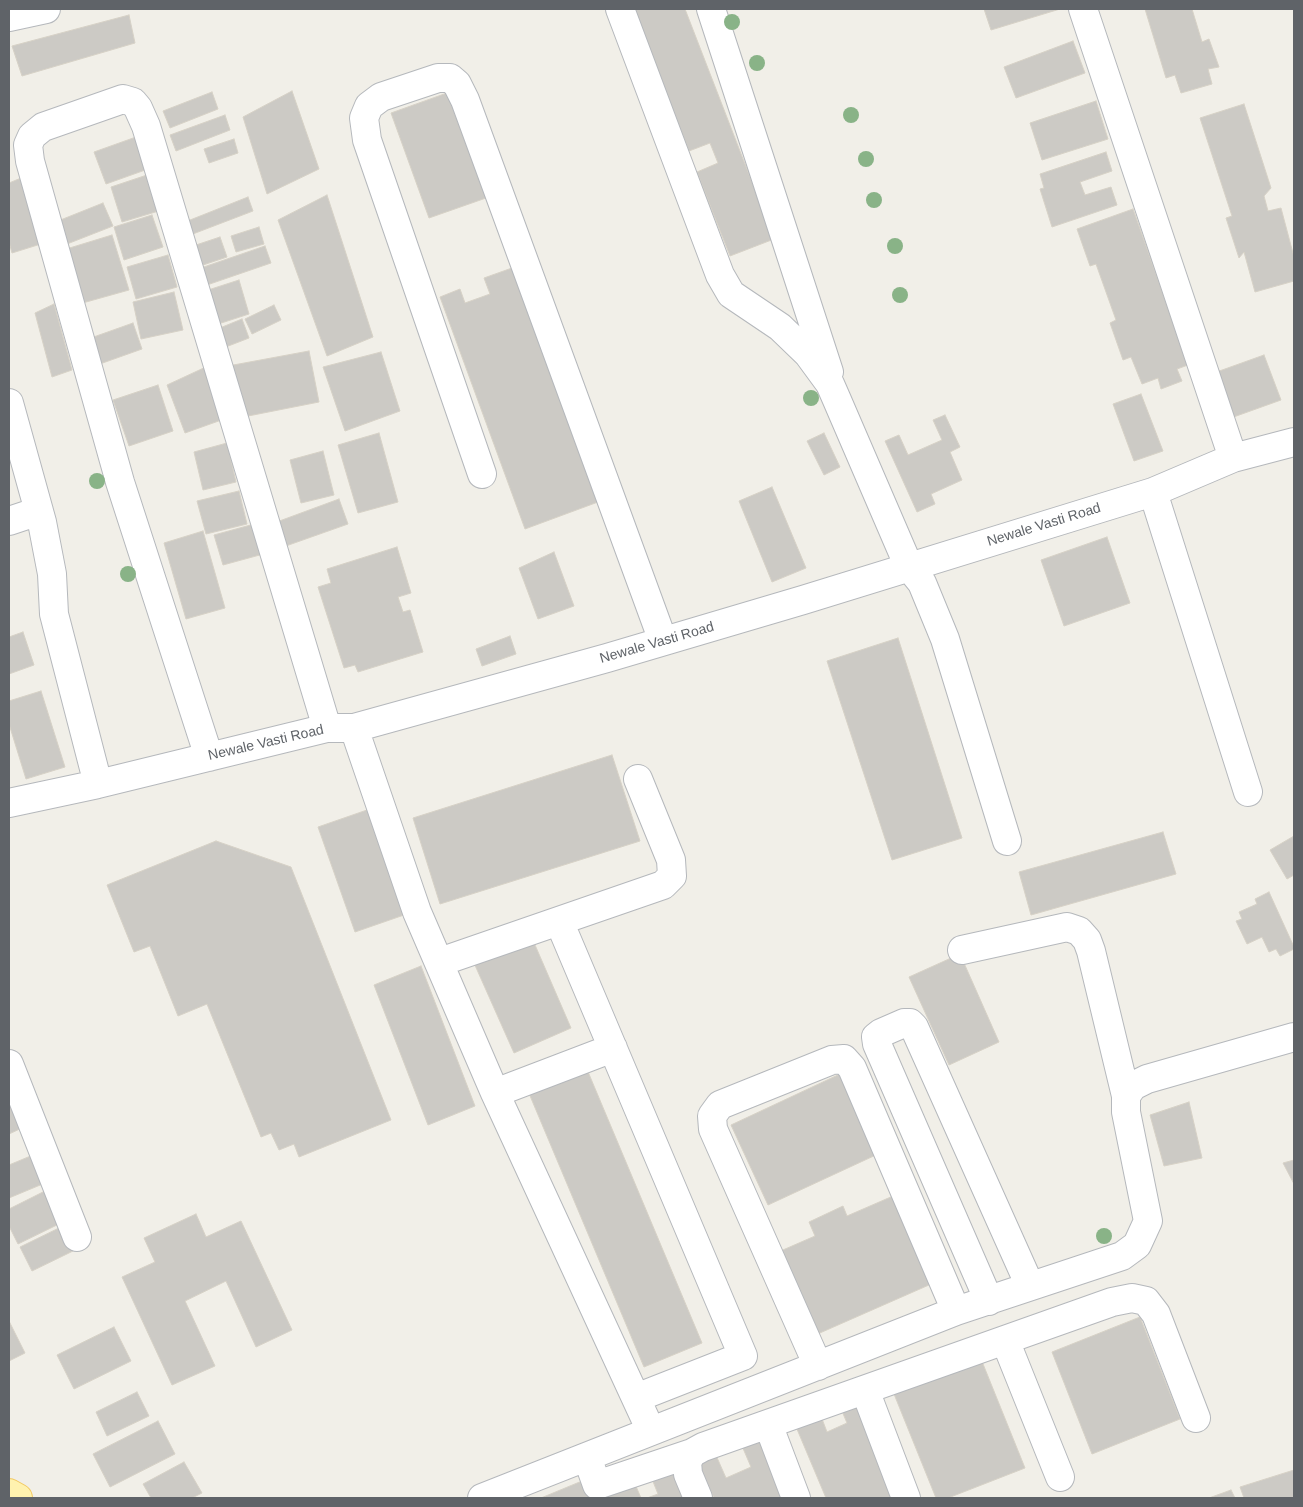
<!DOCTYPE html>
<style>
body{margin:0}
#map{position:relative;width:1303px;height:1507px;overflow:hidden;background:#f1efe8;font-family:Arial,sans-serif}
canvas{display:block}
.frame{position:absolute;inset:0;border:10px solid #5f6368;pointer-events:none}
</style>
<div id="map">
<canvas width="1303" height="1507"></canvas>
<div class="frame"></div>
</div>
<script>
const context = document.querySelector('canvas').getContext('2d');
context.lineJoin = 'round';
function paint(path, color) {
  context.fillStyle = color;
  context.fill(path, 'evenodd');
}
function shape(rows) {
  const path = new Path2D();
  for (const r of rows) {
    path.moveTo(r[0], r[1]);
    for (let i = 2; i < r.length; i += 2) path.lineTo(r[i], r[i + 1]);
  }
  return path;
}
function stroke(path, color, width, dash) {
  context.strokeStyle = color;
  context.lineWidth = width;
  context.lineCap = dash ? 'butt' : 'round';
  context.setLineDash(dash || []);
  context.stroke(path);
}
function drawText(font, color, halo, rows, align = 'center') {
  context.font = font + ' Arial,sans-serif';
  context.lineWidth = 4.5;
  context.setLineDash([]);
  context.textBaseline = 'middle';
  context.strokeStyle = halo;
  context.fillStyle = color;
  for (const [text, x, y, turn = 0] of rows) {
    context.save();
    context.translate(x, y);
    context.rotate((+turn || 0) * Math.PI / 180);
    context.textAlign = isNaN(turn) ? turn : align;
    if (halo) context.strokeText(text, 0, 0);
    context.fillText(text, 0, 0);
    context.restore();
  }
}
const building = shape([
 [634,9,685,9,774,239,730,256,697,172,718,163,710,143,689,151,634,9],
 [984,9,1060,9,991,30,984,9],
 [1145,9,1192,9,1202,42,1209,39,1219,67,1208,69,1212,84,1181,93,1175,75,1166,78,1145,9],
 [129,15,135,43,22,76,12,46,129,15],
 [1073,41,1085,73,1016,98,1004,67,1073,41],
 [292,91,319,169,267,194,243,117,292,91],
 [212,92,218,109,170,128,163,111,212,92],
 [447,93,486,198,429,218,391,113,447,93],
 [1096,101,1108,139,1042,160,1030,123,1096,101],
 [1244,104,1271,188,1264,196,1268,211,1281,208,1294,257,1294,281,1255,292,1244,252,1239,258,1226,218,1232,216,1200,118,1244,104],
 [225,115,230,130,176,151,170,135,225,115],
 [136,137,148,169,106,184,94,152,136,137],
 [234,139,238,153,209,163,204,149,234,139],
 [1106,152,1112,171,1080,182,1085,195,1111,187,1117,205,1052,227,1040,189,1044,188,1040,174,1106,152],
 [150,174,162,210,122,222,111,187,150,174],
 [26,176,44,243,12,253,9,242,9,183,26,176],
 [327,195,373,337,327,356,278,220,327,195],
 [248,197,253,211,185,237,180,224,248,197],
 [103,203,113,226,67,244,58,221,103,203],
 [1133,209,1188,365,1177,369,1182,381,1161,389,1158,378,1142,384,1131,357,1123,360,1110,323,1116,320,1096,264,1090,266,1077,229,1133,209],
 [152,215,163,247,124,260,114,227,152,215],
 [259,227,264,244,236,252,231,236,259,227],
 [112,235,129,290,79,304,63,250,112,235],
 [220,237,227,257,197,267,190,247,220,237],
 [265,246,271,263,204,286,198,269,265,246],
 [168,255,177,287,136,299,127,267,168,255],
 [512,268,598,502,525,529,440,297,460,289,465,303,490,294,484,278,512,268],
 [239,280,249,314,212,326,202,292,239,280],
 [174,292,183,330,141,339,133,302,174,292],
 [54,304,72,370,52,377,35,313,54,304],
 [274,305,281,320,252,334,245,319,274,305],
 [242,319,249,338,218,350,210,332,242,319],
 [133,323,142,349,97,365,88,339,133,323],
 [309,351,319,402,238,418,228,366,309,351],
 [381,352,400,411,345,431,323,367,381,352],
 [1264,355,1281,400,1228,419,1211,374,1264,355],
 [208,366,227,418,185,433,167,385,208,366],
 [158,385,173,431,129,446,113,400,158,385],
 [1141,394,1163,451,1134,461,1113,404,1141,394],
 [945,415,960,447,950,452,962,480,931,494,935,504,917,512,885,441,899,435,908,455,942,440,933,420,945,415],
 [379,433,398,502,358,513,338,445,379,433],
 [824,433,840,467,824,475,807,441,824,433],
 [227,443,236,482,203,490,194,452,227,443],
 [323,451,334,495,301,503,290,460,323,451],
 [772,487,806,568,772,582,739,501,772,487],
 [239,491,247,524,206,534,197,501,239,491],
 [339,499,348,524,283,547,274,523,339,499],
 [258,523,267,553,223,565,214,535,258,523],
 [203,531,225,608,186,619,164,543,203,531],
 [1107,537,1130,603,1064,626,1041,560,1107,537],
 [397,547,411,593,398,597,403,612,410,610,423,652,358,672,355,665,344,668,318,587,331,583,327,569,397,547],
 [554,552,574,606,538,619,519,568,554,552],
 [23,632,34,665,9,674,9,637,23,632],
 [510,636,516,654,482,666,476,649,510,636],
 [898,638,962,838,892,860,827,661,898,638],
 [41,691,65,767,26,779,9,724,9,701,41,691],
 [612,755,640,841,440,904,413,818,612,755],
 [367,810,404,915,355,932,318,827,367,810],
 [1163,832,1176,874,1031,915,1019,872,1163,832],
 [1294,836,1294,875,1287,879,1270,850,1294,836],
 [216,841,291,867,391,1120,299,1157,294,1144,279,1150,271,1133,261,1137,207,1004,178,1016,150,946,134,952,107,885,216,841],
 [1269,892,1294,947,1294,949,1280,956,1276,949,1269,952,1262,937,1247,944,1236,921,1242,919,1239,912,1257,904,1255,899,1269,892],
 [532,938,571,1028,514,1053,474,963,532,938],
 [960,954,999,1042,949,1065,909,977,960,954],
 [421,966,475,1106,428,1125,374,985,421,966],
 [586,1067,702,1343,644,1367,528,1091,586,1067],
 [840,1074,878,1154,768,1205,731,1125,840,1074],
 [12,1101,24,1127,9,1134,9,1102,12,1101],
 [1189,1102,1202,1158,1164,1166,1150,1115,1189,1102],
 [33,1155,45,1183,9,1198,9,1165,33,1155],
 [1294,1160,1294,1184,1283,1163,1294,1160],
 [45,1191,61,1223,18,1244,9,1226,9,1209,45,1191],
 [900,1193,938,1281,813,1336,776,1253,815,1236,809,1222,843,1206,847,1216,900,1193],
 [196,1214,206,1237,241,1221,292,1330,256,1347,226,1281,185,1301,215,1366,172,1385,122,1277,155,1262,144,1238,196,1214],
 [61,1227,73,1251,32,1271,20,1247,61,1227],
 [1140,1317,1180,1419,1092,1454,1052,1352,1140,1317],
 [9,1321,25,1353,9,1361,9,1321],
 [114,1327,131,1361,74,1389,57,1355,114,1327],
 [981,1359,1025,1468,948,1498,936,1498,894,1394,981,1359],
 [137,1392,149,1416,107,1436,96,1412,137,1392],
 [859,1395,903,1498,826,1498,794,1422,819,1411,827,1432,847,1423,839,1404,859,1395],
 [158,1421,175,1454,110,1487,93,1454,158,1421],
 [765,1436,792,1498,714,1498,697,1460,715,1453,726,1478,751,1467,742,1446,765,1436],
 [184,1462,202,1493,192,1498,151,1498,143,1484,184,1462],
 [675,1469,687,1498,647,1498,658,1494,652,1479,675,1469],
 [1294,1470,1294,1498,1244,1498,1240,1487,1294,1470],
 [582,1481,589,1498,541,1498,582,1481],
 [635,1484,641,1498,607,1498,606,1495,635,1484],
 [1231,1490,1235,1498,1209,1498,1231,1490]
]);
paint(building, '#cccac5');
stroke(building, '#d6d1c6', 1);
const minor = shape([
 [620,9,720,275,731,294,780,327,808,354,830,384,837,400,909,567,922,583,945,639,1007,841],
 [711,9,829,372],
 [1083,9,1233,458],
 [9,17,46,9],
 [9,403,42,522,52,574,54,614,98,784],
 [482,474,367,140,364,118,369,106,381,97,438,78,450,78,457,84,465,100,663,641],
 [1153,492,1248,792],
 [9,521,39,511],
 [354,728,417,912,495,1093,651,1431],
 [209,757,120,482,30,161,28,145,32,136,43,127,123,99,133,102,138,108,146,126,327,728],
 [9,803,98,784,327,728,354,728,607,658,803,600,1153,492,1233,458,1294,442],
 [559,921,743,1356,636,1398],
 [962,950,1067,927,1079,931,1087,940,1091,951,1126,1096],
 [440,962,663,885,672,876,671,860,638,779],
 [9,1064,77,1237],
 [495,1093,613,1048],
 [989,1301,877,1044,876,1037,881,1033,904,1023,910,1023,914,1027,1030,1286],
 [1005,1340,1060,1477],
 [818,1366,713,1129,712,1116,720,1105,832,1060,844,1059,852,1068,956,1311],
 [865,1390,906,1498],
 [768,1424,796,1498],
 [587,1457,597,1485,692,1453],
 [482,1498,956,1311,1122,1256,1137,1245,1148,1221,1126,1112,1126,1096,1133,1086,1147,1079,1294,1037],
 [698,1498,688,1474,687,1462,692,1453,703,1447,1112,1302,1132,1298,1146,1301,1156,1314,1196,1418]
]);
const major = shape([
 [9,1493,18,1498]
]);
stroke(minor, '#b5b8bc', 30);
stroke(major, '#f2c960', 30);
stroke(minor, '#fff', 28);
stroke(major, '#fff2af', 28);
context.fillStyle = '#89b387';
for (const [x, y] of [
 [732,22],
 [757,63],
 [851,115],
 [866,159],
 [874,200],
 [895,246],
 [900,295],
 [811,398],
 [97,481],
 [128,574],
 [1104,1236]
]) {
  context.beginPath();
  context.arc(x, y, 8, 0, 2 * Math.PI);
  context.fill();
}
drawText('14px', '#5f6368', '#fff', [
 ["Newale Vasti Road",1044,525,-17],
 ["Newale Vasti Road",657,643,-16],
 ["Newale Vasti Road",266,743,-13]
]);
</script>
